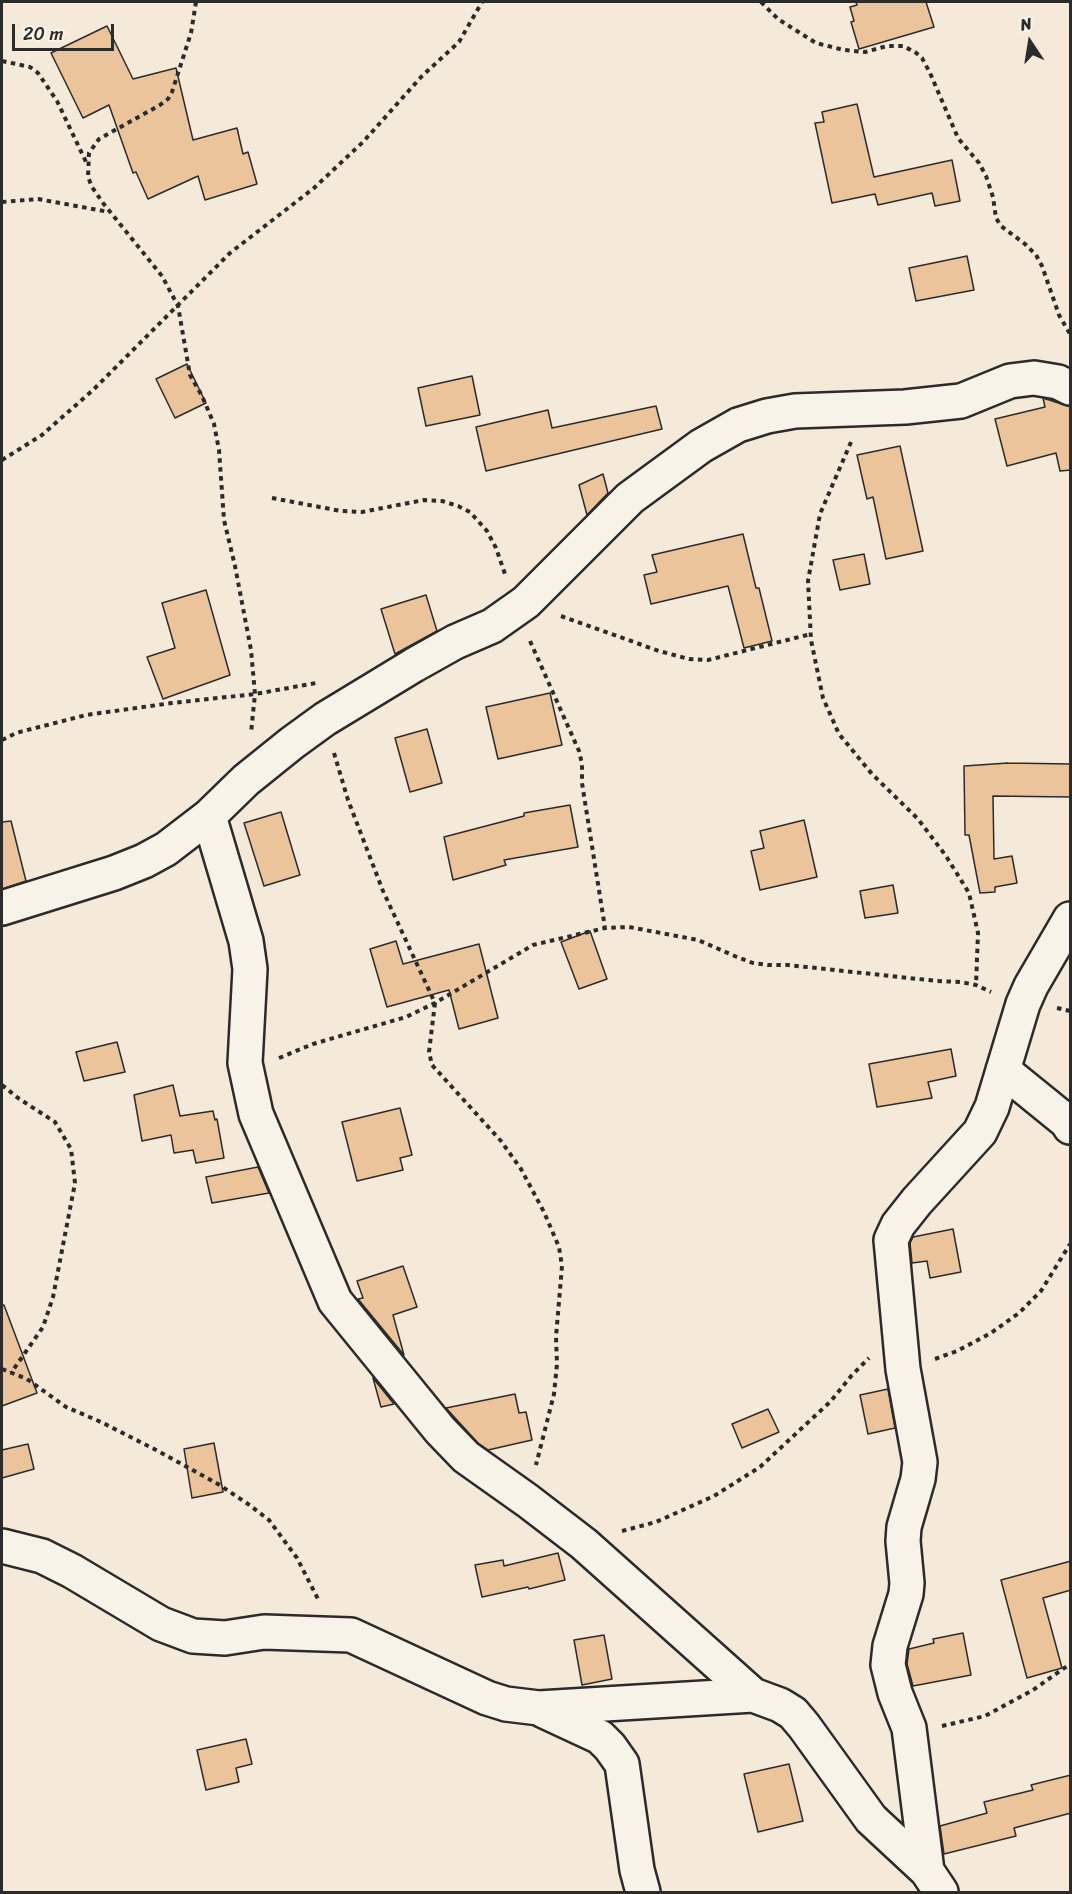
<!DOCTYPE html>
<style>
body{margin:0}
#map{position:relative;width:1072px;height:1894px;overflow:hidden;background:#f5ead9;font-family:Sriracha,sans-serif}
canvas{display:block}
.frame{position:absolute;inset:0;border:3px solid #2b2b2b;pointer-events:none}
.north{position:absolute;left:1000px;top:12px;width:60px;height:60px;-webkit-text-stroke:4px #f7f3e8;paint-order:stroke;rotate:348deg;font-size:16px;font-weight:700;line-height:24px;text-align:center;color:#2b2b2b}
.north::after{content:'';display:block;margin:auto;width:21px;height:27px;background:#2b2b2b;clip-path:polygon(50% 0,100% 100%,50% 72%,0 100%)}
.scale{position:absolute;left:12px;top:24px;width:102px;height:27px;box-sizing:border-box;border:3px solid #2b2b2b;border-top:0;padding-left:8px;font-size:18px;line-height:21px;white-space:nowrap;color:#2b2b2b;-webkit-text-stroke:4px #f7f3e8;paint-order:stroke}
</style>
<div id="map">
<canvas width="1072" height="1894"></canvas>
<div class="frame"></div>
<div class="north">N</div>
<div class="scale">20 m</div>
</div>
<script>
const context = document.querySelector('canvas').getContext('2d');
context.lineJoin = 'round';
function paint(path, color) {
  context.fillStyle = color;
  context.fill(path, 'evenodd');
}
function shape(rows) {
  const path = new Path2D();
  for (const r of rows) {
    path.moveTo(r[0], r[1]);
    for (let i = 2; i < r.length; i += 2) path.lineTo(r[i], r[i + 1]);
  }
  return path;
}
function stroke(path, color, width, dash) {
  context.strokeStyle = color;
  context.lineWidth = width;
  context.lineCap = dash ? 'butt' : 'round';
  context.setLineDash(dash || []);
  context.stroke(path);
}
const building = shape([
 [856,2,926,2,934,27,859,49,851,22,854,21,850,7,857,5,856,2],
 [107,26,133,79,176,68,193,140,237,128,243,154,248,152,257,184,205,200,198,176,148,199,136,172,133,173,109,105,83,118,51,53,107,26],
 [857,104,874,177,952,160,960,201,935,206,932,193,878,205,875,194,832,203,815,123,824,122,822,112,857,104],
 [967,256,974,290,916,301,909,268,967,256],
 [187,364,206,403,175,418,156,379,187,364],
 [472,376,480,415,426,426,418,388,472,376],
 [1043,398,1071,407,1071,470,1060,471,1056,453,1007,466,995,419,1045,407,1043,398],
 [656,406,662,429,486,471,476,427,548,410,552,428,656,406],
 [900,446,923,551,886,559,873,497,867,499,857,455,900,446],
 [603,474,608,493,587,515,579,485,603,474],
 [743,534,756,588,759,588,772,641,744,648,728,586,651,604,644,575,657,572,652,555,743,534],
 [864,554,870,584,840,590,833,560,864,554],
 [206,590,230,675,163,699,147,657,175,648,162,603,206,590],
 [426,595,437,631,395,654,381,609,426,595],
 [550,693,562,745,498,759,486,707,550,693],
 [427,729,442,783,410,792,395,738,427,729],
 [1008,763,1071,764,1071,797,993,796,994,859,1012,856,1017,883,995,887,995,892,980,893,969,835,965,835,964,766,1008,763],
 [570,805,578,847,504,860,506,865,453,880,444,837,524,816,524,813,570,805],
 [281,812,300,875,264,886,244,823,281,812],
 [804,820,817,877,760,890,751,851,764,848,760,831,804,820],
 [11,821,26,881,2,889,2,822,11,821],
 [893,885,898,913,865,918,860,891,893,885],
 [590,931,607,979,579,989,561,942,590,931],
 [396,941,403,964,479,944,498,1018,459,1029,449,990,387,1007,370,949,396,941],
 [117,1042,125,1072,84,1081,76,1052,117,1042],
 [951,1049,956,1076,928,1082,932,1098,877,1107,869,1064,951,1049],
 [173,1085,180,1116,213,1111,215,1120,217,1119,224,1158,196,1163,193,1150,174,1153,171,1135,142,1141,134,1095,173,1085],
 [400,1108,412,1155,400,1158,403,1170,357,1181,342,1122,400,1108],
 [258,1167,269,1193,212,1203,206,1177,258,1167],
 [953,1229,961,1272,930,1278,927,1261,912,1263,910,1243,913,1237,953,1229],
 [403,1266,417,1307,393,1315,404,1355,358,1299,363,1298,357,1281,403,1266],
 [4,1305,37,1393,2,1406,2,1306,4,1305],
 [373,1378,394,1404,381,1407,373,1378],
 [888,1389,895,1428,868,1434,860,1395,888,1389],
 [515,1394,519,1413,526,1412,532,1440,488,1450,478,1443,446,1408,515,1394],
 [768,1409,779,1432,742,1448,732,1424,768,1409],
 [214,1443,223,1492,192,1498,184,1449,214,1443],
 [28,1444,34,1469,2,1478,2,1450,28,1444],
 [558,1553,565,1580,529,1589,528,1587,482,1597,475,1565,503,1560,504,1566,558,1553],
 [1071,1561,1071,1590,1043,1598,1062,1668,1027,1678,1001,1580,1071,1561],
 [963,1633,971,1675,913,1686,907,1664,909,1649,934,1643,933,1639,963,1633],
 [604,1635,612,1679,582,1685,574,1640,604,1635],
 [246,1739,252,1764,236,1768,239,1782,206,1790,197,1750,246,1739],
 [789,1764,803,1821,758,1832,744,1774,789,1764],
 [1071,1775,1071,1813,1014,1828,1016,1836,944,1854,940,1826,987,1813,984,1802,1033,1790,1031,1785,1071,1775]
]);
paint(building, '#ecc49c');
stroke(building, '#2b2b2b', 1.5);
const minor = shape([
 [209,816,246,941,250,969,245,1063,256,1114,335,1301,440,1430,466,1457,528,1501,584,1544,753,1695],
 [2,908,114,873,144,861,166,849,209,816,246,780,292,743,325,719,414,665,455,642,492,626,526,602,630,498,701,446,738,425,767,416,795,411,905,407,961,401,1010,381,1034,378,1058,382,1070,388],
 [1003,1070,1067,1122,1070,1127],
 [2,1546,42,1556,72,1571,161,1624,193,1636,225,1638,264,1632,351,1635,487,1698,506,1704,539,1708,753,1695,780,1705,793,1713,804,1726,871,1819,927,1871,941,1892],
 [542,1710,600,1737,610,1747,622,1764,637,1870,643,1892],
 [927,1871,909,1728,895,1693,888,1665,890,1646,906,1594,907,1583,903,1541,904,1527,918,1479,920,1462,903,1369,891,1240,898,1225,917,1201,980,1132,992,1107,1023,1004,1031,986,1070,919]
]);
stroke(minor, '#2b2b2b', 38);
stroke(shape([
 [196,2,191,33,172,92,168,99,160,105,99,139,89,153,88,177,92,187,103,203,162,276,178,306,190,375,202,396,214,424,219,450,224,520,235,566,251,650,255,694,251,733],
 [761,2,778,19,816,43,844,50,865,52,887,46,903,46,915,52,922,58,930,73,958,138,979,163,986,176,993,197,996,218,1001,226,1025,244,1036,255,1042,266,1059,315,1070,334],
 [2,61,30,67,38,73,57,101,87,164],
 [2,202,38,199,109,212],
 [851,442,820,514,808,581,811,640,823,698,839,734,872,774,918,819,946,856,969,893,978,933,976,985],
 [2,460,42,435,93,390,230,253,314,188,363,142,422,76,459,42,482,2],
 [272,498,341,511,362,512,424,500,442,501,458,506,470,512,487,531,496,548,506,577],
 [561,616,659,651,689,659,708,660,811,634],
 [530,641,579,751,582,764,582,783,605,928],
 [2,740,16,733,86,715,172,703,255,694,316,683],
 [334,753,348,800,383,891,435,1003,429,1052,432,1065,501,1141,521,1169,544,1212,559,1247,562,1266,556,1337,557,1364,554,1394,536,1465],
 [1057,1008,1070,1011],
 [279,1058,313,1044,406,1017,435,1003,533,945,605,928,629,927,698,940,737,957,753,963,768,965,788,965,937,981,960,982,976,985,991,992],
 [2,1085,18,1098,55,1122,71,1149,75,1183,53,1297,43,1327,11,1373],
 [935,1359,957,1351,991,1333,1019,1313,1041,1291,1070,1244],
 [2,1369,27,1379,66,1407,101,1422,158,1451,218,1484,248,1504,269,1520,297,1558,319,1601],
 [622,1531,656,1522,714,1496,760,1467,830,1402,852,1375,869,1358],
 [942,1726,985,1716,1033,1690,1070,1664]
]), '#2b2b2b', 4, [4.5, 4.5]);
stroke(minor, '#f7f3e8', 33);
</script>
